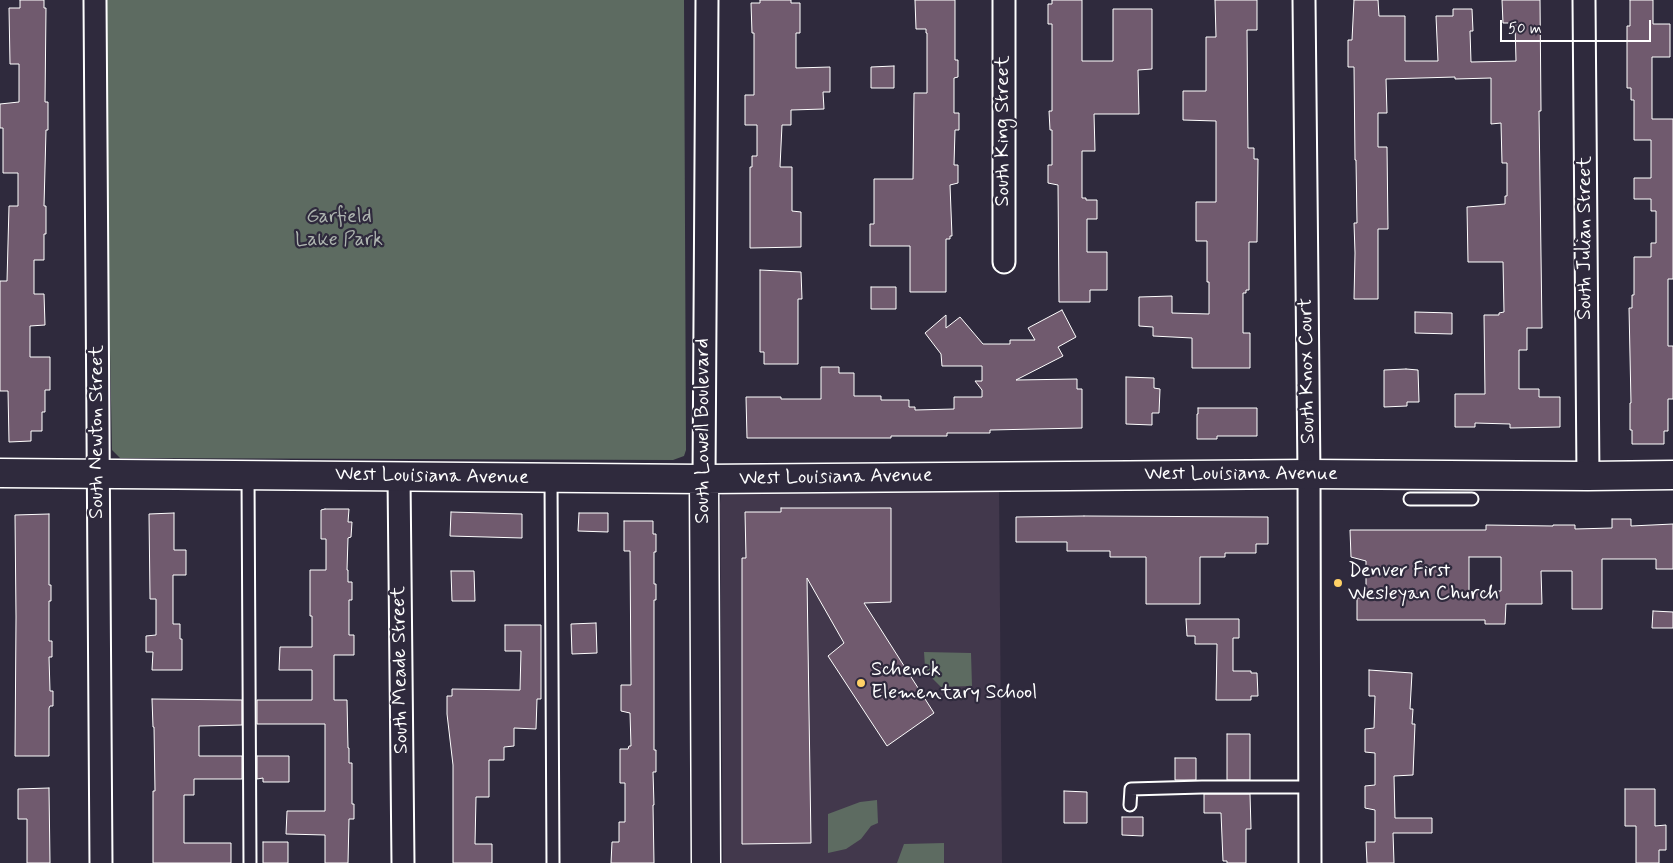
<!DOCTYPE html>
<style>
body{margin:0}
#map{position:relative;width:1673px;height:863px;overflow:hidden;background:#2f2a3d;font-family:Mynerve,sans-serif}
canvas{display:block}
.scale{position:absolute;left:1500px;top:20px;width:151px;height:22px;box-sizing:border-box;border:2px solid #fff;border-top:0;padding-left:6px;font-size:15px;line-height:18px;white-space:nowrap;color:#fff;-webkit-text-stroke:4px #2f2a3d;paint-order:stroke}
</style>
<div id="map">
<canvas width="1673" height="863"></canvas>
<div class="scale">50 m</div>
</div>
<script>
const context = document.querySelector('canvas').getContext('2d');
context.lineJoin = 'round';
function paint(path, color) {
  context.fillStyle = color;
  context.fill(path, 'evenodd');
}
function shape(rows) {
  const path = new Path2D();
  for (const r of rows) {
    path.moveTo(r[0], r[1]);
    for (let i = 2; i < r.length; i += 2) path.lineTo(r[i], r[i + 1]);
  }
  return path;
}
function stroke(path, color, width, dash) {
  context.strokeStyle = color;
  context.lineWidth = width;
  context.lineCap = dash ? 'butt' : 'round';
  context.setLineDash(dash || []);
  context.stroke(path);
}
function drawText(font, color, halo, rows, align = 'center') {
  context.font = font + ' Mynerve,sans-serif';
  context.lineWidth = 4.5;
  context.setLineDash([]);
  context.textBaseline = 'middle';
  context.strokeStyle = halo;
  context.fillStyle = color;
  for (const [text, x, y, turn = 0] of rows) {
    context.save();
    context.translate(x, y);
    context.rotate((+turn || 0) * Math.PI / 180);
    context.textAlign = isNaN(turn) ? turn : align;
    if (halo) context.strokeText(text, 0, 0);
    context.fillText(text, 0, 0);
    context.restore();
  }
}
paint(shape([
 [999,486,1002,863,723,863,720,504,722,491]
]), '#42384c');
paint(shape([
 [106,0,684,0,686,450,684,456,673,460,120,458,112,450,109,301],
 [924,652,971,653,972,686,941,687,930,676,925,667],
 [877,800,878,823,871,826,861,839,846,849,828,853,828,814,860,802],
 [944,843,944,863,897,863,904,844]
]), '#5d6b61');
const building = shape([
 [20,0,44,0,44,8,46,8,45,102,48,102,48,130,46,130,44,206,46,206,46,234,44,234,44,260,34,260,34,294,44,294,45,325,30,326,30,357,50,357,50,390,45,390,45,412,42,412,42,431,31,431,31,441,9,442,8,391,0,391,0,281,7,281,9,206,18,206,18,173,3,173,3,128,0,128,0,104,19,102,19,64,10,64,9,8,20,8,20,0],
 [760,0,791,0,791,3,800,3,800,33,796,33,796,68,830,67,830,92,823,92,824,109,791,110,791,125,782,125,780,167,792,167,792,211,801,212,801,247,750,248,750,167,752,167,752,156,757,156,757,125,745,125,745,95,754,95,754,33,752,33,751,3,760,3,760,0],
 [915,0,955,0,955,60,958,60,958,77,954,78,954,113,959,113,959,130,955,130,954,165,958,165,958,183,950,185,952,236,950,236,950,239,946,239,946,292,910,292,910,246,870,246,870,224,874,224,874,179,913,179,914,93,927,93,927,33,926,33,926,29,916,29,915,0],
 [1052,0,1082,0,1082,61,1113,61,1113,9,1152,9,1152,69,1138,70,1139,114,1094,114,1095,151,1082,151,1082,198,1086,198,1086,200,1097,200,1097,219,1087,219,1087,252,1107,252,1107,290,1090,290,1090,302,1059,302,1058,185,1048,183,1048,165,1052,165,1052,130,1050,130,1049,111,1052,111,1052,24,1048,24,1048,4,1052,4,1052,0],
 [1215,0,1257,0,1257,30,1247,30,1248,148,1254,148,1254,159,1258,159,1257,242,1249,242,1249,290,1246,290,1246,293,1243,293,1243,333,1250,333,1250,368,1192,368,1192,338,1153,336,1153,327,1139,326,1139,297,1172,296,1172,313,1209,314,1209,282,1207,282,1207,241,1196,241,1196,202,1216,202,1216,121,1183,120,1183,91,1206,91,1206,37,1216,37,1215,0],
 [1354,0,1378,0,1379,16,1405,16,1405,61,1438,61,1436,16,1453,16,1453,9,1472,9,1473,31,1470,31,1471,62,1516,61,1515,23,1503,23,1502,0,1540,0,1541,111,1539,111,1542,328,1527,328,1527,350,1519,350,1519,389,1539,389,1539,397,1560,397,1560,427,1510,428,1510,424,1475,423,1475,427,1455,427,1455,394,1485,394,1484,315,1499,315,1499,313,1504,312,1503,262,1468,262,1467,207,1505,204,1505,196,1507,196,1507,163,1502,163,1501,123,1491,124,1491,78,1455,79,1455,77,1386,79,1387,113,1378,113,1378,147,1387,147,1388,229,1378,229,1378,299,1354,299,1355,253,1354,223,1357,223,1356,160,1355,160,1354,67,1348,67,1348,40,1352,40,1354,0],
 [1630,0,1653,0,1653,24,1670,24,1670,57,1652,57,1652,119,1673,119,1673,279,1668,279,1668,346,1673,346,1673,399,1668,399,1668,431,1664,431,1664,444,1632,444,1632,430,1630,430,1630,403,1631,403,1629,308,1632,308,1632,295,1634,295,1634,257,1651,257,1651,243,1656,243,1656,211,1651,211,1651,199,1634,199,1634,178,1651,178,1651,140,1634,140,1634,100,1631,100,1631,88,1627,88,1627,26,1630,26,1630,0],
 [894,66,894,88,871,88,871,67,894,66],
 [760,270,801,272,802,299,798,299,798,364,764,364,764,352,760,352,760,270],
 [871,287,896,287,896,309,871,309,871,287],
 [1062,310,1076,337,1058,347,1063,356,1016,380,1077,379,1077,389,1082,389,1082,428,990,430,990,433,947,433,947,436,891,436,891,438,747,438,746,397,781,397,781,399,821,399,821,367,839,367,839,373,854,373,854,396,881,396,881,400,909,400,909,407,915,407,915,410,954,409,954,397,982,397,982,390,975,381,982,381,982,366,942,366,941,354,925,333,946,315,946,328,960,317,983,344,1010,344,1010,340,1035,340,1028,328,1062,310],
 [1415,312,1452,313,1452,334,1415,333,1415,312],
 [1406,369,1418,370,1419,402,1407,402,1407,406,1384,407,1384,370,1406,369],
 [1126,377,1154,378,1154,388,1160,389,1159,413,1152,413,1152,425,1126,424,1126,377],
 [1198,408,1257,408,1257,436,1217,436,1217,439,1197,439,1197,414,1198,414,1198,408],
 [781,508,891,508,891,602,864,603,934,713,887,746,828,656,844,643,807,578,811,843,742,844,742,558,746,558,745,512,781,512,781,508],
 [325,509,349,509,348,522,352,522,351,537,348,538,347,570,348,570,348,582,352,582,352,600,349,600,349,635,354,635,354,655,334,655,334,700,347,700,348,748,349,748,349,763,352,763,352,804,354,804,354,819,349,819,348,863,325,863,325,835,286,834,287,811,325,811,325,724,257,724,257,700,312,700,312,670,279,670,280,647,312,647,312,616,310,616,310,570,326,570,326,539,321,539,321,510,325,509],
 [451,512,522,514,522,538,450,536,451,512],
 [174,513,174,550,186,550,186,575,173,575,173,624,180,624,180,639,182,639,182,670,152,670,153,652,146,652,146,636,156,635,156,599,150,599,150,597,149,514,174,513],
 [579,513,608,513,608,532,578,531,579,513],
 [49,514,49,585,51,585,51,601,49,601,49,641,52,641,52,657,49,657,50,691,53,691,53,706,50,706,49,708,49,756,15,756,16,617,15,515,49,514],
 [1084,516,1268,517,1268,544,1256,544,1256,553,1225,553,1225,557,1200,557,1200,604,1146,604,1146,557,1110,557,1110,551,1067,551,1067,542,1016,542,1016,517,1084,516],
 [1612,519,1631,519,1631,526,1673,524,1673,569,1656,569,1656,559,1602,559,1602,609,1572,609,1572,571,1541,571,1542,604,1506,604,1505,624,1485,624,1485,620,1357,620,1357,598,1366,598,1366,561,1351,557,1350,530,1486,530,1486,525,1553,526,1553,525,1575,525,1575,529,1612,528,1612,519],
 [1469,557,1501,557,1501,591,1469,591,1469,557],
 [624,521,653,521,653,534,656,534,656,552,654,552,654,584,656,584,656,600,654,600,654,750,656,750,656,772,653,772,654,805,653,805,654,863,611,863,612,842,619,842,619,822,625,822,625,783,620,783,620,749,628,749,629,746,631,746,630,713,621,711,621,685,631,685,631,682,630,551,624,551,624,521],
 [451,571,474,571,475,601,452,601,451,571],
 [1653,611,1673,612,1673,628,1652,628,1653,611],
 [1186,619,1239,619,1239,638,1233,638,1233,671,1251,671,1251,673,1257,673,1258,696,1251,696,1251,700,1216,700,1217,644,1195,644,1195,636,1187,636,1186,619],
 [596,623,597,653,572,654,571,624,596,623],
 [505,625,541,625,541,699,537,699,536,729,514,728,514,746,504,747,504,760,489,760,489,797,476,797,475,844,492,844,492,863,453,863,453,765,447,714,447,696,452,696,452,689,520,690,521,651,505,651,505,625],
 [1369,670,1412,673,1410,709,1413,709,1412,724,1415,724,1413,775,1394,776,1395,818,1432,818,1432,833,1393,833,1394,863,1367,863,1366,842,1375,842,1375,810,1365,808,1365,786,1375,785,1375,753,1365,752,1365,729,1374,728,1375,696,1369,696,1369,670],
 [152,699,242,700,242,725,199,726,199,756,242,756,242,779,194,779,194,795,184,795,184,843,231,843,231,863,153,863,153,791,155,791,154,727,153,727,152,699],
 [1227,734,1250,734,1250,780,1227,780,1227,734],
 [257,756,289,756,289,782,263,782,263,778,257,779,257,756],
 [1175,758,1196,758,1196,780,1175,780,1175,758],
 [49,788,50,863,27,863,27,819,18,819,18,789,49,788],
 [1625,789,1655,789,1655,826,1666,825,1666,850,1659,850,1659,863,1636,863,1636,826,1625,826,1625,789],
 [1064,791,1087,792,1087,823,1064,823,1064,791],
 [1204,794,1250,794,1251,829,1246,829,1246,863,1227,863,1227,861,1223,861,1221,813,1204,813,1204,794],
 [1122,817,1143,817,1143,836,1122,835,1122,817],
 [263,842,288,842,288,863,263,863,263,842]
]);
paint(building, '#705a6e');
stroke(building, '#fff', 1);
const lane = shape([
 [248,475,250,863],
 [551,478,553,863],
 [1410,499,1472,499],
 [1130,805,1131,789,1202,787,1310,787]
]);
const street = shape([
 [95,0,101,863],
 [1004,0,1004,262],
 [1304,0,1309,474,1310,863],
 [1584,0,1588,476],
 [399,477,403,863],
 [704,479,707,0]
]);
const secondary = shape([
 [0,473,704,479,1309,474,1588,476,1673,475],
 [704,479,706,863]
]);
stroke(lane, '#fff', 15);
stroke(street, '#fff', 25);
stroke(secondary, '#fff', 31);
stroke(lane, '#2f2a3d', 11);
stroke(street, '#2f2a3d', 21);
stroke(secondary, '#2f2a3d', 28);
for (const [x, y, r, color] of [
 [1338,583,5,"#ffd166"],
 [861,683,5,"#ffd166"]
]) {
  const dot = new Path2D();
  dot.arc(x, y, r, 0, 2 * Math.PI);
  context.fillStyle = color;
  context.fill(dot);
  stroke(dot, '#2f2a3d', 2);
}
drawText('20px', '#fff', '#2f2a3d', [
 ["South King Street",1004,131,-90],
 ["South Julian Street",1586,238,-90],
 ["South Knox Court",1308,371,-91],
 ["South Lowell Boulevard",704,431,-90],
 ["South Newton Street",98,432,-90],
 ["West Louisiana Avenue",1241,475],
 ["West Louisiana Avenue",432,477,1],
 ["West Louisiana Avenue",836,478,-1],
 ["South Meade Street",401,670,-91]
]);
drawText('20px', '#aeb5b0', '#2f2a3d', [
 ["Garfield",339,218],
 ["Lake Park",339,241]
]);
drawText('20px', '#fff', '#2f2a3d', [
 ["Denver First",1348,572],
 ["Wesleyan Church",1348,595],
 ["Schenck",871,671],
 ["Elementary School",871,694]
], 'left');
</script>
